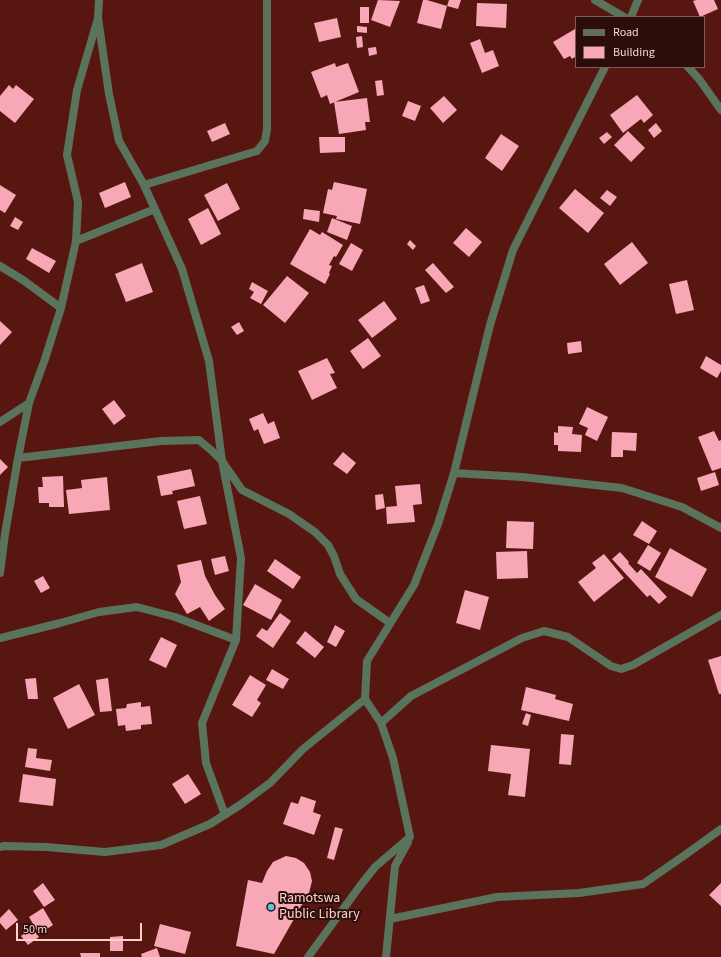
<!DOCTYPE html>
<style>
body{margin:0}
#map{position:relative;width:721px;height:957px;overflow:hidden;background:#581611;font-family:"Source Sans 3",sans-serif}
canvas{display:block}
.legend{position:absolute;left:575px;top:16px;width:130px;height:52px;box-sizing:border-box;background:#2b0e0b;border:1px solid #7f5c58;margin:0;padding:5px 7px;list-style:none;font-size:12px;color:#fcd2cb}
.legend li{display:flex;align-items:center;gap:8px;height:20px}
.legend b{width:20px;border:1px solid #7f5c58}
.scale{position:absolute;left:16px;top:923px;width:126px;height:18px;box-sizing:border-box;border:2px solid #fcd2cb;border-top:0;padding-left:5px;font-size:12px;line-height:14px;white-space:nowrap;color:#fcd2cb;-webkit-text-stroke:3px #2b0e0b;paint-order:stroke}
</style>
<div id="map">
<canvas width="721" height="957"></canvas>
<ul class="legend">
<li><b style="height:5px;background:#5a735d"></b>Road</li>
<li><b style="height:11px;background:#f7a7b5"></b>Building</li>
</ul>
<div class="scale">50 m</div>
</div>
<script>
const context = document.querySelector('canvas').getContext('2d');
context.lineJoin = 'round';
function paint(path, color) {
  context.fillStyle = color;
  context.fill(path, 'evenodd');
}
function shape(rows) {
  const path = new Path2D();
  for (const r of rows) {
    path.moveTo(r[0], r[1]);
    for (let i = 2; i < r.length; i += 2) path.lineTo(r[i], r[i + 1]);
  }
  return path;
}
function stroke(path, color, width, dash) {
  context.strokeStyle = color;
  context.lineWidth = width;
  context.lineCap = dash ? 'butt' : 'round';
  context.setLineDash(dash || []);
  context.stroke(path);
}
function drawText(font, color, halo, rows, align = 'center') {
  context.font = font + ' "Source Sans 3",sans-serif';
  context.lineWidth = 4;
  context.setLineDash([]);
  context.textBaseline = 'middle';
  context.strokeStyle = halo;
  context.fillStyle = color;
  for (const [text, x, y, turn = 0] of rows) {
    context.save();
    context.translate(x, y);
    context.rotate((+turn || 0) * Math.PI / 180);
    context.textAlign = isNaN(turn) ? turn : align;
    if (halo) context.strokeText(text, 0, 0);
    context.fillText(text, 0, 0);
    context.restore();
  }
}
paint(shape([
 [378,0,400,1,390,27,371,20],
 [423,0,427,0,447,6,441,29,417,23],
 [449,0,461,0,458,9,447,6],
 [696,0,714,0,718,9,700,17,693,1],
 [477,3,507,4,506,28,476,26],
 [360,7,369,7,369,23,360,23],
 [337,18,341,37,319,42,314,23],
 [357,26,367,27,367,33,357,32],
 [575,29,576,31,576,56,572,59,570,56,564,59,553,42],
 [362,36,363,47,357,48,356,37],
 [480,39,485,53,493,50,499,66,482,73,470,43],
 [376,47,377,54,369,56,368,48],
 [335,63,336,67,348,63,359,92,330,104,327,95,321,98,311,72],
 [382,80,384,95,377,96,375,81],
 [9,85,13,89,16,85,34,99,15,123,0,111,0,96],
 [637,95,653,115,644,123,641,119,623,133,610,115],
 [444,96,457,110,443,123,430,108],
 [367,98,370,122,365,122,366,130,339,134,334,102],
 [408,101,421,106,415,121,402,116],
 [225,123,230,134,212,142,207,131],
 [656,123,662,131,654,138,648,130],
 [628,131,645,148,631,162,614,145],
 [607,132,612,137,604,144,599,138],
 [501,134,519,146,502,171,485,158],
 [319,137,345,137,345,152,320,153],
 [125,182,131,197,105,208,99,193],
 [334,182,367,189,360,224,336,219,337,216,323,213,328,189,332,190],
 [227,183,240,209,218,221,204,195],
 [0,185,16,195,5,213,0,210],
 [575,189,604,213,588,233,559,208],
 [607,190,617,197,610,206,600,198],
 [208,208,221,234,201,245,188,219],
 [304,209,320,211,319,222,303,219],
 [15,217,23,222,18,230,10,226],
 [332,218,352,226,347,240,327,232],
 [466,228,482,242,469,257,453,243],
 [310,229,320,235,322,232,343,245,336,257,334,256,329,265,332,266,329,273,330,274,325,284,290,264],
 [410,240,416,246,413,250,407,244],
 [632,242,648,263,620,285,604,264],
 [351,243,363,250,352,271,339,264],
 [32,248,56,261,49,273,26,259],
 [142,263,153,292,126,302,115,274],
 [433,263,454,287,446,293,425,270],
 [287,276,309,293,285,323,263,305],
 [687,280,694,310,676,314,669,284],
 [252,282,268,291,261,304,250,298,254,292,249,289],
 [424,285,430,301,421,304,415,288],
 [384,301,397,319,372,338,358,320],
 [0,321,12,332,0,345],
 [239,322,244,331,237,335,231,327],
 [368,338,381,356,363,369,350,351],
 [581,341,582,352,568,354,567,343],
 [706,356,721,365,721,371,717,378,700,368],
 [327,358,335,373,330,374,337,388,312,400,298,371],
 [114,400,126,416,114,425,102,409],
 [587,407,608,417,597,441,585,435,588,428,579,424],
 [263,413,268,424,274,421,280,438,264,444,258,429,254,431,249,419],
 [558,426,573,427,572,434,582,435,581,452,558,451,558,445,554,445,554,432,558,433],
 [714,431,719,441,721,440,721,468,712,471,698,437],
 [612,432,637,433,636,451,623,450,623,457,611,457],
 [343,452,356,463,347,474,333,464],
 [0,459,8,467,0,475],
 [191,469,195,486,172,491,173,494,161,496,157,476],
 [715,472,719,485,701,491,697,478],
 [63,476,64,507,49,507,49,503,39,503,38,487,43,487,42,477],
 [107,477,110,510,69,514,66,490,82,488,81,480],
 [420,484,422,504,413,505,415,522,387,524,386,507,397,506,395,486],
 [383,494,385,508,376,510,375,495],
 [200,496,207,524,184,529,177,501],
 [507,521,534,522,533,549,506,548],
 [642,521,657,531,649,544,633,535],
 [648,545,661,553,650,571,637,563],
 [670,548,707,569,692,597,655,577],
 [527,551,528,578,497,579,496,552],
 [620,552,629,562,628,563,637,573,641,569,667,597,659,604,650,595,647,597,612,559],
 [604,554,624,578,594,602,578,582,596,568,592,563],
 [225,556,229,571,215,575,211,559],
 [275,559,301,577,293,589,267,571],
 [201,560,205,576,215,595,225,609,209,621,200,607,187,614,175,594,181,582,177,565],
 [43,576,50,588,41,593,34,581],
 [255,584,282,600,271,620,243,605],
 [465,590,489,597,480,630,456,623],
 [280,613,291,621,273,648,256,636,262,628,267,631],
 [335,625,345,631,336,647,327,642],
 [305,631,324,647,315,658,296,643],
 [161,637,177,645,166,668,149,660],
 [721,656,721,694,719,694,708,660],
 [272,669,289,679,283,689,266,680],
 [250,675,266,685,257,700,261,703,252,717,232,705],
 [36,678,38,699,28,699,25,679],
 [108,678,112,711,100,712,96,680],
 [79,684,95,715,68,729,53,698],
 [526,687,556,695,555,699,573,704,569,721,521,710],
 [141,702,141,707,150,706,152,724,141,725,141,729,126,731,125,725,118,726,116,709,126,708,127,704],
 [526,713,531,715,528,726,522,724],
 [561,734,574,735,571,765,559,764],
 [491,745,530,749,525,797,508,795,511,774,488,771],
 [28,748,37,749,36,758,52,760,50,771,25,767],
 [23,774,56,779,53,806,19,802],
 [188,774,201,794,185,804,172,784],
 [301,796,316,801,313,812,321,815,314,835,283,824,291,802,298,804],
 [335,827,343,829,334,860,327,858],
 [286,856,296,858,304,863,310,872,312,881,309,893,304,902,296,913,289,916,294,919,274,954,236,946,248,880,262,883,267,871,273,862],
 [43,883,55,900,44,907,33,891],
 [721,883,721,906,709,895],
 [43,908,53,925,39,934,29,917],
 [9,909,18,920,6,930,0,923,0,918],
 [160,924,191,932,185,954,154,946],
 [32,928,39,937,28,945,21,936],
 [123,936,123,951,110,951,110,937],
 [157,948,160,957,142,957,141,954],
 [80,953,100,953,100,957,81,957]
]), '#f7a7b5');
stroke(shape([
 [595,0,624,17],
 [631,17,638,0],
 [98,18,109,94,119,141,144,185,182,269,209,361,222,461,241,558,236,640,202,723,206,763,225,815],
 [688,67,699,79,721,110],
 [144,185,257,151,265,141,267,129,267,0],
 [76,241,155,209],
 [0,266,23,280,61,308],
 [0,422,29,403],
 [18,458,161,441,199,440,212,451,222,461,242,490,289,514,315,532,328,545,334,556,340,574,356,599,390,623],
 [454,473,522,477,622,488,682,507,721,528],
 [0,573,5,534,18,458,29,403,45,359,61,308,76,241,78,202,67,155,77,90,98,18,99,0],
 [0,638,60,623,99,612,137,607,175,617,236,640],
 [381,723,411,696,522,638,544,631,568,637,611,666,621,669,633,665,721,615],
 [0,847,4,846,46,847,105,852,161,845,210,824,240,805,270,783,303,749,365,699,367,661,414,585,438,524,454,473,490,325,513,250,605,67],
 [390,919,497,897,579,893,643,884,685,855,721,829],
 [308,957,360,886,375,867,410,837,393,758,381,723,365,699],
 [386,957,395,866,408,842]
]), '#5a735d', 8);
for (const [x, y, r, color] of [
 [271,907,4,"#53cbdb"]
]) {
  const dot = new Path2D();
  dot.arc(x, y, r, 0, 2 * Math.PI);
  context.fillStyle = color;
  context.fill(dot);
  stroke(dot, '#2b0e0b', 1.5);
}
drawText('14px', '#fcd2cb', '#2b0e0b', [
 ["Ramotswa",279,899],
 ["Public Library",279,915]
], 'left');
</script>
